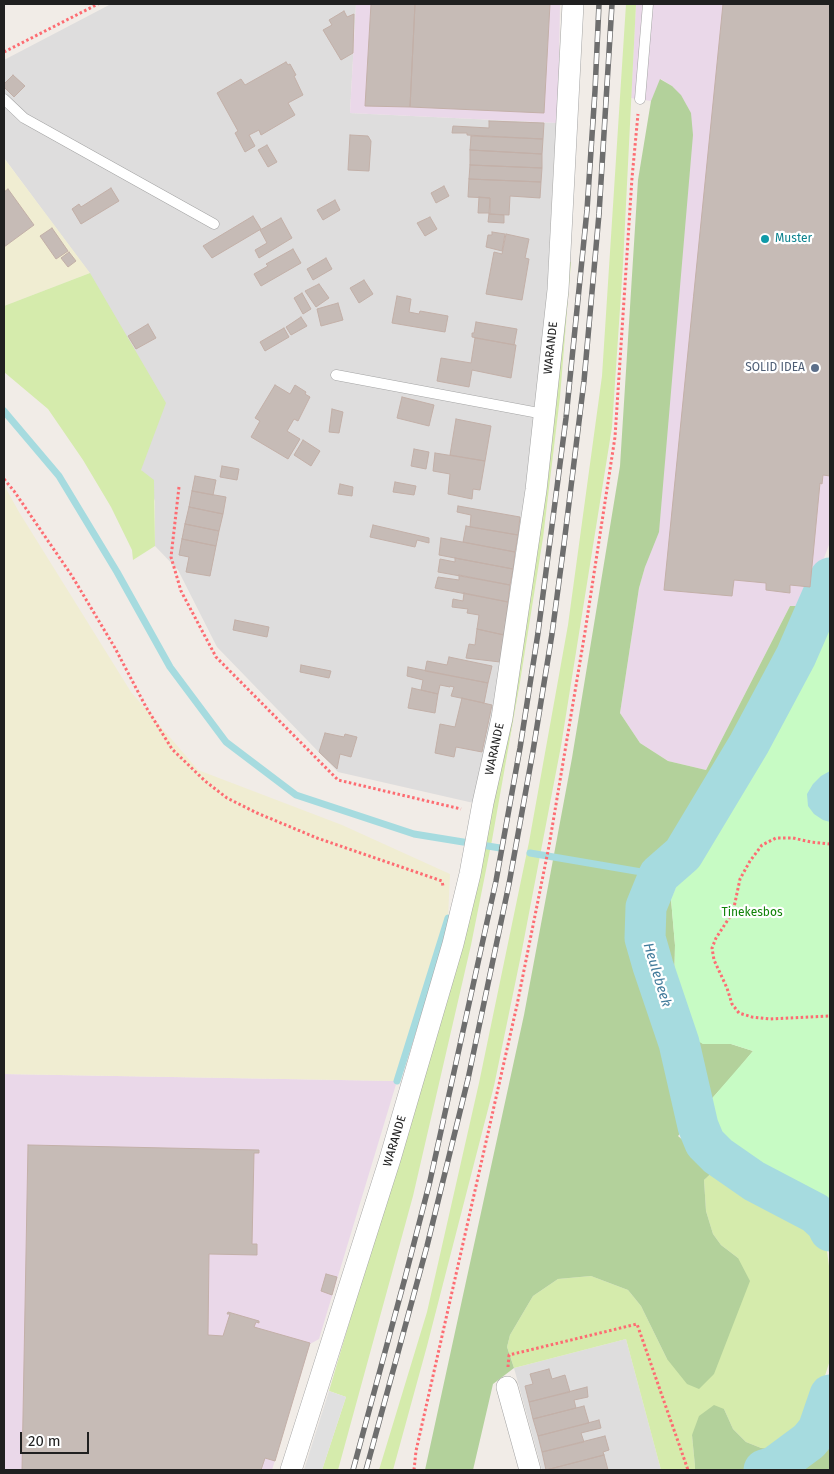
<!DOCTYPE html>
<style>
body{margin:0}
#map{position:relative;width:834px;height:1474px;overflow:hidden;background:#f1ece7;font-family:"Fira Sans",sans-serif}
canvas{display:block}
.frame{position:absolute;inset:0;border:5px solid #202020;pointer-events:none}
.scale{position:absolute;left:20px;top:1432px;width:69px;height:22px;box-sizing:border-box;border:2px solid #202020;border-top:0;padding-left:6px;font-size:15px;line-height:18px;white-space:nowrap;color:#202020;-webkit-text-stroke:4px #fff;paint-order:stroke}
</style>
<div id="map">
<canvas width="834" height="1474"></canvas>
<div class="frame"></div>
<div class="scale">20 m</div>
</div>
<script>
const context = document.querySelector('canvas').getContext('2d');
context.lineJoin = 'round';
function paint(path, color) {
  context.fillStyle = color;
  context.fill(path, 'evenodd');
}
function shape(rows) {
  const path = new Path2D();
  for (const r of rows) {
    path.moveTo(r[0], r[1]);
    for (let i = 2; i < r.length; i += 2) path.lineTo(r[i], r[i + 1]);
  }
  return path;
}
function stroke(path, color, width, dash) {
  context.strokeStyle = color;
  context.lineWidth = width;
  context.lineCap = dash ? 'butt' : 'round';
  context.setLineDash(dash || []);
  context.stroke(path);
}
function drawText(font, color, halo, rows, align = 'center') {
  context.font = font + ' "Fira Sans",sans-serif';
  context.lineWidth = 4.5;
  context.setLineDash([]);
  context.textBaseline = 'middle';
  context.strokeStyle = halo;
  context.fillStyle = color;
  for (const [text, x, y, turn = 0] of rows) {
    context.save();
    context.translate(x, y);
    context.rotate((+turn || 0) * Math.PI / 180);
    context.textAlign = isNaN(turn) ? turn : align;
    if (halo) context.strokeText(text, 0, 0);
    context.fillText(text, 0, 0);
    context.restore();
  }
}
paint(shape([
 [111,4,356,4,350,113,558,123,554,157,544,359,522,545,478,804,338,772,217,647,178,570,155,546,155,501,141,470,90,274,4,158,4,60],
 [626,1339,661,1470,542,1470,514,1368]
]), '#dedddd');
paint(shape([
 [356,4,560,4,558,123,350,113],
 [636,4,830,4,830,542,806,606,790,606,706,770,668,761,640,743,620,713,639,588,645,567,672,86,661,79,651,101,631,98],
 [4,1074,397,1081,319,1339,310,1344,272,1470,4,1470]
]), '#ead8e9');
paint(shape([
 [4,158,90,273,4,306],
 [4,485,19,512,131,692,198,770,342,825,450,874,448,918,439,957,397,1081,4,1074]
]), '#f0edd2');
paint(shape([
 [626,4,636,4,623,264,612,427,561,746,521,955,494,1086,427,1346,393,1470,379,1470,427,1312,479,1083,529,842,568,625,602,376],
 [568,261,571,262,560,397,543,538,520,682,492,840,471,945,413,1196,338,1470,322,1470,346,1397,329,1391,459,952],
 [90,273,166,403,141,470,154,480,155,546,133,560,132,550,111,507,83,460,48,409,4,372,4,306],
 [716,1169,811,1219,825,1235,830,1274,830,1360,807,1432,799,1429,791,1440,775,1449,761,1448,746,1442,733,1429,724,1409,692,1435,695,1466,695,1470,661,1470,626,1339,514,1368,507,1347,510,1335,533,1296,558,1279,591,1276,628,1290,641,1306,667,1359,738,1258,721,1245,713,1234,706,1211,704,1180]
]), '#d5ebac');
paint(shape([
 [660,79,672,86,681,95,691,113,693,135,659,532,645,567,639,588,620,713,640,743,668,761,706,770,790,606,806,606,720,774,678,851,655,877,671,899,675,945,674,995,703,1044,731,1044,753,1051,735,1073,678,1136,716,1169,704,1180,706,1211,713,1234,721,1245,738,1258,750,1281,714,1374,699,1389,687,1384,667,1359,641,1306,628,1290,591,1276,558,1279,533,1296,510,1335,507,1347,514,1368,493,1384,473,1470,425,1470,524,1015,572,758,620,466,638,180,651,101],
 [714,1405,724,1409,733,1429,746,1442,761,1448,775,1449,791,1440,799,1429,823,1439,830,1421,830,1470,695,1470,695,1466,692,1435,699,1416]
]), '#b3d19b');
paint(shape([
 [830,594,830,1216,813,1202,739,1162,720,1148,707,1133,702,1110,753,1051,731,1044,703,1044,692,1038,674,995,675,945,671,899,679,880,718,819,787,691]
]), '#c7fbc4');
paint(shape([
 [329,1391,346,1397,322,1470,304,1470]
]), '#e0e0e0');
paint(shape([
 [830,771,830,822,823,820,814,814,808,806,807,794,813,784,821,776]
]), '#a6dbdf');
stroke(shape([
 [4,411,59,476,117,572,170,667,226,742,296,795,414,834,500,848],
 [530,853,659,875],
 [397,1081,448,918]
]), '#a6dbdf', 7);
stroke(shape([
 [830,578,796,656,749,744,683,854,659,875,646,907,645,938,653,966,679,1043,698,1126,705,1143,718,1156,754,1181,815,1213,826,1223,830,1231],
 [764,1470,774,1467,809,1441,818,1430,830,1395]
]), '#a6dbdf', 41);
const building = shape([
 [371,4,415,4,410,107,365,106,371,4],
 [415,4,550,4,544,113,410,107,415,4],
 [723,4,830,4,830,476,823,475,822,484,820,483,810,587,790,585,790,593,766,590,766,583,734,580,732,596,664,590,723,4],
 [344,11,347,17,354,14,353,53,341,60,323,30,332,25,329,20,344,11],
 [286,62,288,65,290,64,296,75,294,76,303,95,288,103,295,115,261,135,259,130,249,135,255,146,245,152,235,133,238,131,217,93,241,79,245,85,286,62],
 [13,75,25,86,14,97,4,87,4,84,13,75],
 [489,121,544,123,543,139,467,135,467,133,452,133,453,126,489,128,489,121],
 [350,135,368,136,371,141,369,171,348,170,350,135],
 [471,136,543,139,542,154,470,150,471,136],
 [267,145,277,162,268,167,258,150,267,145],
 [470,150,542,154,542,168,470,165,470,150],
 [470,165,542,168,541,182,469,179,470,165],
 [469,179,541,182,540,198,510,196,509,215,489,214,490,198,468,197,469,179],
 [444,186,449,196,436,203,431,193,444,186],
 [111,188,119,201,81,224,72,209,79,204,81,207,111,188],
 [8,189,34,225,4,247,4,192,8,189],
 [479,197,490,198,490,213,478,213,479,197],
 [335,200,340,210,323,220,317,210,335,200],
 [489,214,504,215,504,223,488,222,489,214],
 [253,216,261,229,212,258,203,246,253,216],
 [430,217,437,229,425,236,417,223,430,217],
 [281,218,292,238,259,258,255,250,267,243,260,230,281,218],
 [52,228,68,251,56,259,40,236,52,228],
 [492,232,505,234,502,251,486,247,488,235,492,235,492,232],
 [506,234,529,239,525,258,529,259,522,300,486,294,494,252,502,254,506,234],
 [293,249,301,263,261,286,254,274,268,266,266,264,293,249],
 [69,252,76,261,68,267,61,258,69,252],
 [326,258,332,269,313,280,307,269,326,258],
 [364,280,373,294,359,303,350,288,364,280],
 [319,284,329,298,316,307,305,291,319,284],
 [302,293,311,309,303,314,294,298,302,293],
 [397,296,411,299,409,312,419,314,420,311,448,316,445,332,392,323,397,296],
 [338,303,343,320,321,326,317,309,338,303],
 [301,317,307,326,291,335,286,327,301,317],
 [476,322,517,329,514,345,472,337,472,333,474,333,476,322],
 [148,324,156,338,136,349,128,336,148,324],
 [284,328,289,337,265,351,260,342,284,328],
 [475,338,516,345,511,378,472,370,469,387,437,381,441,358,471,363,475,338],
 [275,385,290,394,295,385,306,392,305,394,310,397,298,421,294,419,287,431,300,439,288,459,251,437,260,421,255,418,275,385],
 [402,397,434,405,429,426,397,418,402,397],
 [332,409,343,412,339,433,329,432,332,409],
 [456,419,491,426,485,461,450,455,456,419],
 [303,440,320,451,311,466,294,455,303,440],
 [414,449,429,452,426,469,411,466,414,449],
 [435,453,485,461,480,490,473,489,472,499,448,494,450,474,433,471,435,453],
 [222,466,239,469,237,480,220,477,222,466],
 [195,476,216,480,213,495,192,491,195,476],
 [395,482,416,486,414,495,393,492,395,482],
 [340,484,353,487,352,496,338,494,340,484],
 [192,491,226,497,223,514,189,507,192,491],
 [458,506,520,517,518,535,470,527,471,515,457,512,458,506],
 [189,507,223,514,219,531,185,524,189,507],
 [185,524,219,531,216,546,182,539,185,524],
 [373,525,429,538,429,543,417,540,415,547,370,537,373,525],
 [466,526,518,535,515,552,463,542,466,526],
 [441,538,515,552,513,569,439,555,441,538],
 [182,539,216,546,210,576,186,572,189,557,179,555,182,539],
 [455,558,513,569,510,585,438,572,440,559,455,562,455,558],
 [459,575,510,585,508,602,435,588,438,577,459,580,459,575],
 [464,593,508,602,504,635,477,629,479,615,467,613,468,609,452,607,453,599,463,601,464,593],
 [235,620,269,627,267,637,233,630,235,620],
 [477,629,504,635,500,662,466,658,469,644,475,645,477,629],
 [449,657,492,666,488,683,425,671,427,661,447,665,449,657],
 [301,665,331,671,329,678,300,672,301,665],
 [408,667,488,683,484,703,451,696,454,687,450,686,450,687,440,685,438,694,421,690,423,680,407,676,408,667],
 [412,688,438,694,435,713,408,708,412,688],
 [462,698,492,705,482,752,456,747,454,757,435,753,440,724,455,727,462,698],
 [325,733,344,737,345,734,357,737,351,757,340,754,337,769,319,752,325,733],
 [28,1145,259,1150,259,1153,254,1153,252,1244,257,1244,257,1255,209,1254,208,1335,223,1336,230,1314,227,1314,228,1312,259,1321,259,1323,256,1322,254,1327,310,1343,275,1461,265,1458,261,1470,22,1470,28,1145],
 [326,1274,337,1277,332,1295,321,1291,326,1274],
 [549,1369,552,1379,565,1375,570,1392,529,1402,525,1386,533,1384,530,1374,549,1369],
 [587,1387,588,1397,574,1400,576,1408,533,1419,529,1402,587,1387],
 [584,1406,589,1423,538,1436,533,1419,584,1406],
 [599,1420,601,1428,581,1433,584,1442,542,1452,538,1436,599,1420],
 [605,1436,609,1450,603,1452,604,1455,546,1470,542,1452,605,1436],
 [604,1455,608,1470,546,1470,604,1455]
]);
paint(building, '#c6bbb6');
stroke(building, '#c3b0a8', 1);
const service = shape([
 [4,99,24,118,214,224],
 [640,99,648,4],
 [336,375,544,414]
]);
const minor = shape([
 [507,1387,530,1470],
 [291,1470,390,1159,453,944,470,874,483,803,502,718,536,490,558,290,573,4]
]);
stroke(service, '#a4a4a4', 11);
stroke(minor, '#a4a4a4', 22);
stroke(shape([
 [4,52,98,4],
 [4,479,14,491,72,576,115,648,146,707,172,749,205,781,227,798,257,813,317,838,442,881,443,886],
 [179,487,171,557,181,591,216,657,338,780,461,809],
 [830,844,811,842,793,838,776,838,762,845,750,861,740,879,733,912,716,938,712,948,714,960,727,988,732,1004,739,1013,752,1017,770,1019,830,1016],
 [508,1367,509,1355,637,1324,688,1470],
 [414,1470,416,1451,517,1005,549,846,585,632,615,437,632,178,638,114]
]), '#fd6c72', 3, [2.5, 2.5]);
stroke(service, '#fff', 10);
stroke(minor, '#fff', 21);
const rail = shape([
 [353,1470,405,1278,430,1181,496,881,520,748,538,633,566,418,587,210,595,91,599,4],
 [366,1470,427,1246,468,1079,509,884,533,751,552,634,564,544,584,381,599,214,612,4]
]);
stroke(rail, '#6e6e6e', 5.5);
stroke(rail, '#fff', 4, [11]);
for (const [x, y, r, color] of [
 [765,239,5,"#0f9aa8"],
 [815,368,5,"#5c6f8a"]
]) {
  const dot = new Path2D();
  dot.arc(x, y, r, 0, 2 * Math.PI);
  context.fillStyle = color;
  context.fill(dot);
  stroke(dot, '#fff', 2);
}
drawText('12px', '#0d838f', '#fff', [
 ["Muster",775,239]
], 'left');
drawText('12px', '#202020', '#fff', [
 ["WARANDE",551,348,-84],
 ["WARANDE",495,749,-78],
 ["WARANDE",395,1141,-73]
]);
drawText('12px', '#4e5e75', '#fff', [
 ["SOLID IDEA",805,368]
], 'right');
drawText('12px', '#118309', '#fff', [
 ["Tinekesbos",752,913]
]);
drawText('italic 14px', '#417b9b', '#fff', [
 ["Heulebeek",657,975,73]
]);
</script>
